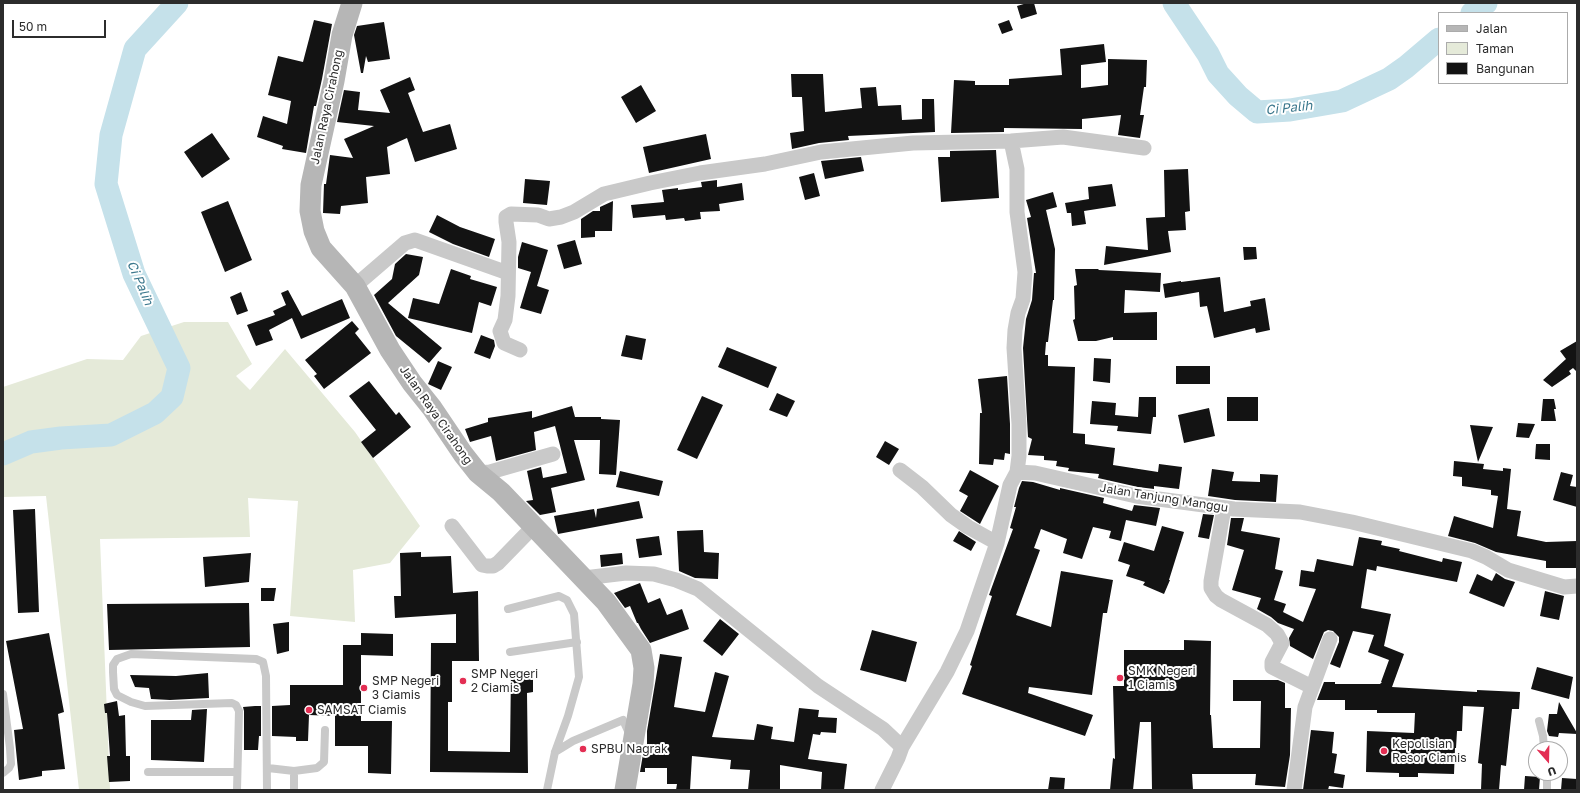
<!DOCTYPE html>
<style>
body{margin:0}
#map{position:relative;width:1580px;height:793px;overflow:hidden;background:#fff;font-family:"Golos Text",sans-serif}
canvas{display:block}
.frame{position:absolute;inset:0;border:4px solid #2c2c2c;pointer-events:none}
.legend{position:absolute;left:1438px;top:12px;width:130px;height:72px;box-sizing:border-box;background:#fff;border:1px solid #ababab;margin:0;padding:5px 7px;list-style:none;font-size:12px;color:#2c2c2c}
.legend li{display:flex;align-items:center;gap:8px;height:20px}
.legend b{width:20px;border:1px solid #ababab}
.north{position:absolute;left:1528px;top:741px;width:40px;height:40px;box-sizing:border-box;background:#fff;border:1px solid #ababab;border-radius:50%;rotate:160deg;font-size:11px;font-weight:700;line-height:16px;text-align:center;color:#2c2c2c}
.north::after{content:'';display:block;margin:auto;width:14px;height:18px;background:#e32e53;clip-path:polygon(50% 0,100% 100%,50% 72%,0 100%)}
.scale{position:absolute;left:12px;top:20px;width:94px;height:18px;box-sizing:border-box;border:2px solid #2c2c2c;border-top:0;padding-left:5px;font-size:12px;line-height:14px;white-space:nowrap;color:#2c2c2c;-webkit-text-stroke:3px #fff;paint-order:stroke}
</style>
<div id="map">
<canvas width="1580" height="793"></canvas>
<div class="frame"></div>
<ul class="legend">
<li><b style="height:5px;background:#b6b6b6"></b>Jalan</li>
<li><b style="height:11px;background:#e5ead9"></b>Taman</li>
<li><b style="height:11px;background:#131313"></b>Bangunan</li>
</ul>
<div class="north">U</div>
<div class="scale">50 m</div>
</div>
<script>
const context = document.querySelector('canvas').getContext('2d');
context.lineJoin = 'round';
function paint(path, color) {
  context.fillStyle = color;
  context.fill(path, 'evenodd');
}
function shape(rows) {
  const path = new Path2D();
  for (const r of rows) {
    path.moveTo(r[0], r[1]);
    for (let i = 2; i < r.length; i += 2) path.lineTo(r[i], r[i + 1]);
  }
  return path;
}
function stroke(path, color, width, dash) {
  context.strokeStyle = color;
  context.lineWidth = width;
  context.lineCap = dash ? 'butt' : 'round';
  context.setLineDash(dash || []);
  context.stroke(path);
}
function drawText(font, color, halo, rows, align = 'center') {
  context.font = font + ' "Golos Text",sans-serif';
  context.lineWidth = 4;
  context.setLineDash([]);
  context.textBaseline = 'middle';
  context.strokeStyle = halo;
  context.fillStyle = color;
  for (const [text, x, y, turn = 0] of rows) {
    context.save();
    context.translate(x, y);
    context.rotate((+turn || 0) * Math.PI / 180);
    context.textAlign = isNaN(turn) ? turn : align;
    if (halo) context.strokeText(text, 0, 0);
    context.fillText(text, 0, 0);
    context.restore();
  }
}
paint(shape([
 [184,322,228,322,252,364,236,376,250,390,285,349,355,432,420,526,390,563,353,570,355,622,290,616,298,501,248,498,250,537,100,539,110,790,79,790,46,496,3,497,3,387,87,359,123,360,141,336]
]), '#e5ead9');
stroke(shape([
 [1174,3,1208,54,1218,74,1238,96,1257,112,1290,110,1342,101,1389,79,1406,67,1439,39],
 [1472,13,1486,3],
 [3,454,31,442,61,438,111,435,155,413,172,397,179,368,134,274,106,184,111,135,135,49,177,3]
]), '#c5e1ea', 23);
paint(shape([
 [1027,3,1034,3,1037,14,1021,19,1017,6],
 [314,20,332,24,322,79,316,106,314,106,306,153,282,149,283,146,257,137,263,116,287,124,291,101,268,95,278,56,303,62],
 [1009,20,1013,30,1002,34,998,24],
 [384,22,390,59,368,62,366,56,363,73,361,73,354,35,357,26],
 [1104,44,1106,62,1081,65,1081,88,1108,85,1108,59,1147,60,1146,87,1144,87,1140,115,1144,115,1140,138,1118,135,1121,115,1082,119,1082,129,1004,128,1004,132,951,133,954,80,975,81,975,85,1009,85,1009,79,1062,75,1060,49],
 [791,74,823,74,825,112,862,108,860,88,876,87,878,106,901,105,902,120,922,119,922,99,934,99,935,132,848,136,849,140,819,143,792,149,790,133,804,131,802,97,792,97],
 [410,77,415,90,408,93,423,132,450,124,457,149,415,162,407,138,387,147,390,174,366,177,368,203,341,206,340,214,323,213,324,184,326,184,330,155,353,158,344,139,374,126,337,122,344,90,360,92,358,110,390,113,380,90],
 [641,85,656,111,636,123,621,97],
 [212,133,230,159,202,178,184,152],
 [706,134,711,159,649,173,643,147],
 [996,150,999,198,941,202,938,157,950,157,950,151],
 [861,157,864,171,825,179,821,161],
 [1188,169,1190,211,1185,212,1186,230,1168,231,1171,252,1104,265,1106,246,1148,250,1146,218,1165,217,1164,170],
 [814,173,820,196,805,200,799,177],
 [525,179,550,181,547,205,523,203],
 [717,180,717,187,742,183,744,200,719,204,720,211,700,212,701,219,685,221,684,218,666,220,665,215,633,218,631,205,664,202,662,190,678,188,678,190,702,187,701,182],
 [1112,184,1116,206,1084,211,1086,224,1072,226,1071,213,1067,213,1065,203,1089,199,1088,187],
 [1053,192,1057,207,1046,210,1055,249,1054,300,1053,300,1048,342,1046,342,1045,355,1043,355,1048,355,1048,366,1075,367,1073,433,1085,434,1085,444,1115,448,1113,465,1158,472,1159,464,1182,467,1179,489,1154,486,1154,489,1138,487,1098,478,1099,474,1068,471,1069,468,1056,466,1057,461,1044,460,1044,456,1028,455,1032,439,1028,437,1023,348,1026,319,1032,300,1034,273,1036,273,1027,218,1031,217,1026,200],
 [228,201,252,260,225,272,201,212],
 [613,201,612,231,595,231,595,237,581,238,581,219,593,211,600,211,600,207],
 [437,215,460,227,495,239,489,257,453,244,429,232],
 [575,240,582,264,564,269,557,245],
 [522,242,548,250,537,286,549,290,541,314,520,308,531,272,518,268,518,257],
 [1243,247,1256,247,1257,259,1244,260],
 [406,254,423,257,419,275,388,303,442,348,429,363,396,336,374,295,392,279,395,264],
 [451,269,471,276,470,279,497,287,491,306,479,302,472,333,408,318,413,298,439,304],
 [1075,269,1098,269,1099,270,1161,273,1160,292,1125,290,1124,313,1157,312,1157,340,1113,340,1113,337,1096,341,1078,341,1073,320,1075,319,1074,286,1077,285],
 [1220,277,1224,312,1251,306,1250,301,1265,298,1270,330,1256,333,1255,328,1214,338,1207,306,1200,307,1199,292,1165,298,1163,284,1181,281,1181,282],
 [288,290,302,316,342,299,350,318,301,339,292,318,269,330,273,340,256,346,247,325,275,315,273,311,286,305,281,293],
 [241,292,248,311,237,315,230,297],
 [352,321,359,329,355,333,371,353,324,389,314,376,317,374,305,360],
 [481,335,494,340,495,346,490,359,474,353],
 [626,335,646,339,642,360,621,356],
 [1577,341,1577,372,1573,368,1569,371,1571,374,1552,387,1543,380,1566,359,1560,351],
 [727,347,777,367,768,388,718,367],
 [1094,358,1111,359,1110,383,1093,381],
 [438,361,452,367,441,390,428,384],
 [1176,366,1210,366,1210,384,1176,384],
 [1007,376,1010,424,1010,454,1005,453,1004,460,994,459,993,465,979,464,980,413,982,413,978,379],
 [369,381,396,415,399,412,411,427,373,458,361,442,376,430,349,396],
 [777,393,795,401,787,417,769,410],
 [702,396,723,405,697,459,677,450],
 [1139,397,1156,397,1156,417,1153,417,1151,434,1117,431,1118,426,1090,424,1092,401,1116,403,1115,415,1138,417],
 [1227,397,1258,397,1258,421,1227,421],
 [1543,399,1554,399,1556,409,1554,409,1556,421,1541,421],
 [572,406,575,417,601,417,601,419,620,420,616,475,599,474,600,440,574,440,585,480,551,488,556,512,540,515,526,501,533,500,527,471,541,467,543,478,567,473,555,426,534,432,536,450,496,461,491,436,470,442,465,429,488,422,488,418,532,411,532,418],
 [1209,408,1215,436,1184,443,1178,415],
 [1518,423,1535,424,1529,438,1516,437],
 [1470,425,1493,427,1478,462],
 [885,441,899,449,889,465,876,457],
 [1536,444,1550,444,1550,460,1535,459],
 [1454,461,1484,464,1483,469,1503,471,1503,468,1511,469,1507,509,1521,511,1517,536,1546,542,1577,541,1577,568,1546,568,1546,561,1496,552,1475,543,1448,536,1454,516,1493,528,1498,496,1491,495,1491,490,1462,486,1462,477,1453,476],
 [1212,469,1234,472,1232,481,1260,482,1260,474,1278,475,1276,502,1235,500,1208,496],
 [970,470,999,486,980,524,960,511,968,496,959,491],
 [620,471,663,481,659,496,616,487],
 [1561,472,1573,475,1570,486,1577,487,1577,507,1553,500],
 [1022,481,1033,482,1060,490,1060,488,1104,498,1103,503,1132,511,1134,505,1160,508,1156,526,1126,520,1121,541,1109,538,1111,531,1093,527,1082,559,1063,553,1067,539,1041,529,1034,548,1040,550,1016,615,1051,627,1061,571,1113,580,1107,613,1103,613,1092,695,1029,687,1028,693,1093,715,1085,736,962,694,972,666,970,665,992,596,989,595,1013,529,1010,528,1016,507,1014,507,1019,488],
 [639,501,643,518,558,534,554,516,594,509,596,518,597,509],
 [35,509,39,612,18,613,13,510],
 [1203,514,1214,515,1209,539,1198,537],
 [1231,518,1244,518,1241,531,1280,538,1275,569,1283,571,1274,600,1286,604,1283,612,1303,622,1316,589,1299,586,1301,570,1314,572,1317,559,1353,566,1359,537,1382,541,1381,545,1400,549,1399,551,1442,562,1443,558,1462,562,1457,582,1377,566,1376,571,1367,569,1361,608,1391,614,1384,646,1404,654,1392,687,1477,692,1477,690,1520,692,1519,709,1512,709,1506,766,1501,765,1499,790,1481,790,1482,764,1478,763,1484,707,1463,706,1462,731,1457,731,1456,748,1455,748,1454,774,1418,773,1418,777,1399,777,1399,773,1366,772,1367,731,1414,733,1415,713,1377,713,1377,710,1345,710,1345,700,1317,700,1324,682,1335,682,1335,684,1380,684,1382,682,1381,682,1389,660,1368,652,1374,635,1353,631,1340,668,1330,664,1339,642,1339,637,1333,631,1328,630,1324,632,1313,659,1290,646,1289,638,1294,629,1278,623,1271,617,1257,609,1261,598,1232,590,1244,550,1227,545],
 [1162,526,1184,532,1169,580,1170,580,1164,594,1143,585,1145,582,1126,576,1130,565,1118,561,1124,542,1154,551],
 [703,530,704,552,719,553,718,579,695,578,679,571,677,531],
 [959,531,976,542,971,551,953,541],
 [659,536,662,555,639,558,636,539],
 [421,552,421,557,451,556,453,593,478,591,479,661,452,661,452,702,448,702,448,751,510,752,511,670,533,670,533,692,527,693,528,773,430,772,431,643,456,643,456,614,395,618,394,596,401,596,400,553],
 [251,553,249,582,205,587,203,557],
 [622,553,623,564,601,567,600,555],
 [1496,573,1505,579,1515,582,1504,607,1469,593,1477,574,1492,581],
 [640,583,648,603,660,598,667,615,682,609,689,629,650,643,641,629,638,623,637,623,630,606,625,608,614,593],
 [261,588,276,588,274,601,261,601],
 [1545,591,1564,596,1559,620,1540,616],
 [249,603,250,647,109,650,107,604],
 [720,619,739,634,722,656,703,641],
 [289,622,289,651,277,654,273,624],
 [872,630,917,642,906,682,860,670],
 [49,633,64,712,58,714,65,769,42,771,42,776,19,780,14,730,23,729,6,641],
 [361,633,393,634,393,656,361,655,361,721,392,721,391,774,368,773,368,746,335,746,335,716,309,715,308,741,296,741,296,737,272,736,272,706,290,705,290,685,343,685,343,645,361,645],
 [1184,640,1211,641,1210,715,1211,715,1213,748,1260,748,1261,701,1233,701,1233,680,1278,680,1285,683,1285,708,1291,708,1290,755,1285,787,1255,785,1256,774,1192,774,1193,790,1152,790,1151,722,1140,722,1133,790,1110,790,1113,758,1115,759,1113,686,1124,686,1124,650,1184,650],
 [660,654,682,657,674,707,705,712,715,672,729,676,712,737,754,740,757,724,773,727,771,739,794,742,799,708,819,710,818,717,837,718,836,733,821,732,820,735,813,734,808,759,847,764,844,790,821,790,822,772,780,765,780,790,748,790,750,770,730,769,731,760,692,756,690,790,676,790,677,784,667,784,667,768,645,768,645,772,640,772,643,754,647,754,647,731],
 [1537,667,1573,677,1569,699,1531,689],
 [208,673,209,698,170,700,151,699,149,688,135,687,130,675,176,676],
 [117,701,119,716,125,715,126,756,130,756,130,781,109,782,107,756,110,756,107,713,105,713,104,704],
 [1559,702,1577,733,1577,734,1559,733,1558,737,1549,736,1547,731,1549,714,1557,714],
 [255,706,261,706,261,736,259,736,258,750,244,750,244,711,243,707],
 [207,709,204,762,151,760,151,720,191,720,192,710],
 [1311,730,1334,732,1332,753,1337,754,1334,773,1345,775,1343,788,1329,786,1328,790,1303,790],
 [1525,776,1540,777,1539,790,1524,790],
 [1050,777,1065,778,1064,790,1048,790],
 [1562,778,1577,779,1577,790,1561,790]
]), '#131313');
stroke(shape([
 [508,609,559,596,567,600,574,614,579,677,568,716,555,752,547,790],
 [510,652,577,642],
 [3,694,10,748,11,764,9,768,3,773],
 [1539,721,1543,736,1544,749],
 [555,752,573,741,623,720,629,733],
 [268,768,294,771,317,768,324,762,325,730],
 [148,772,236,772],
 [1545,773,1547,780,1547,790],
 [237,790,239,711,236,705,232,703,145,706,131,702,117,695,114,689,113,672,113,665,117,659,131,654,256,659,263,662,266,676,267,790],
 [294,790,294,771]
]), '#c9c9c9', 8);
stroke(shape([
 [1011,141,1017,169,1017,212,1025,272,1023,299,1018,313,1015,330,1014,348,1019,424,1019,456,1017,472],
 [355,286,405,243,415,240,508,273],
 [520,350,504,343,500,331,505,320,508,296,509,242,506,222,506,217,511,214,538,215,549,219,561,217,574,212,604,194,650,183,700,173,765,164,821,152,913,143,1011,141,1063,137,1144,148],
 [900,470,922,487,951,515,968,527,997,543],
 [478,473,490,472,553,454],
 [1224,508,1211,581,1211,588,1216,596,1221,600,1267,625,1277,634,1282,643,1272,662,1272,667,1312,687],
 [452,526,482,565,487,566,493,566,498,563,533,527],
 [584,578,626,573,654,574,676,580,698,589,818,686,883,729,902,747],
 [882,790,898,758,902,747,947,672,967,631,997,543,1010,485,1017,472,1035,473,1136,496,1234,509,1300,512,1352,522,1472,551,1486,557,1508,570,1564,587,1577,586],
 [1294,790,1305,707,1330,639]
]), '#c9c9c9', 15);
stroke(shape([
 [352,3,342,35,334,81,311,185,310,211,314,231,321,248,355,286,390,350,412,383,432,408,463,454,478,473,501,492,606,602,641,650,644,668,643,684,625,790]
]), '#b6b6b6', 21);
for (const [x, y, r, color] of [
 [1120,678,4,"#e32e53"],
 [463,681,4,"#e32e53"],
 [364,688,4,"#e32e53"],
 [309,710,4,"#e32e53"],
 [583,749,4,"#e32e53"],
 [1384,751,4,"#e32e53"]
]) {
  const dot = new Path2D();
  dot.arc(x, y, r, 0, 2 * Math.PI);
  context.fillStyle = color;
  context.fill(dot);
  stroke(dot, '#fff', 1.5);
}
drawText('12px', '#2c2c2c', '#fff', [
 ["Jalan Raya Cirahong",327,107,-78],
 ["Jalan Raya Cirahong",436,415,55],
 ["Jalan Tanjung Manggu",1164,498,9]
]);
drawText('12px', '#2c2c2c', '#fff', [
 ["SMK Negeri",1128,671],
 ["1 Ciamis",1128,685],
 ["SMP Negeri",471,674],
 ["2 Ciamis",471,688],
 ["SMP Negeri",372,681],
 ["3 Ciamis",372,695],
 ["SAMSAT Ciamis",317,710],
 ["Kepolisian",1392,744],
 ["Resor Ciamis",1392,758],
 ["SPBU Nagrak",591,749]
], 'left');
drawText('italic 13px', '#3c788d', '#fff', [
 ["Ci Palih",1289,108,-6],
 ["Ci Palih",140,283,67]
]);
</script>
